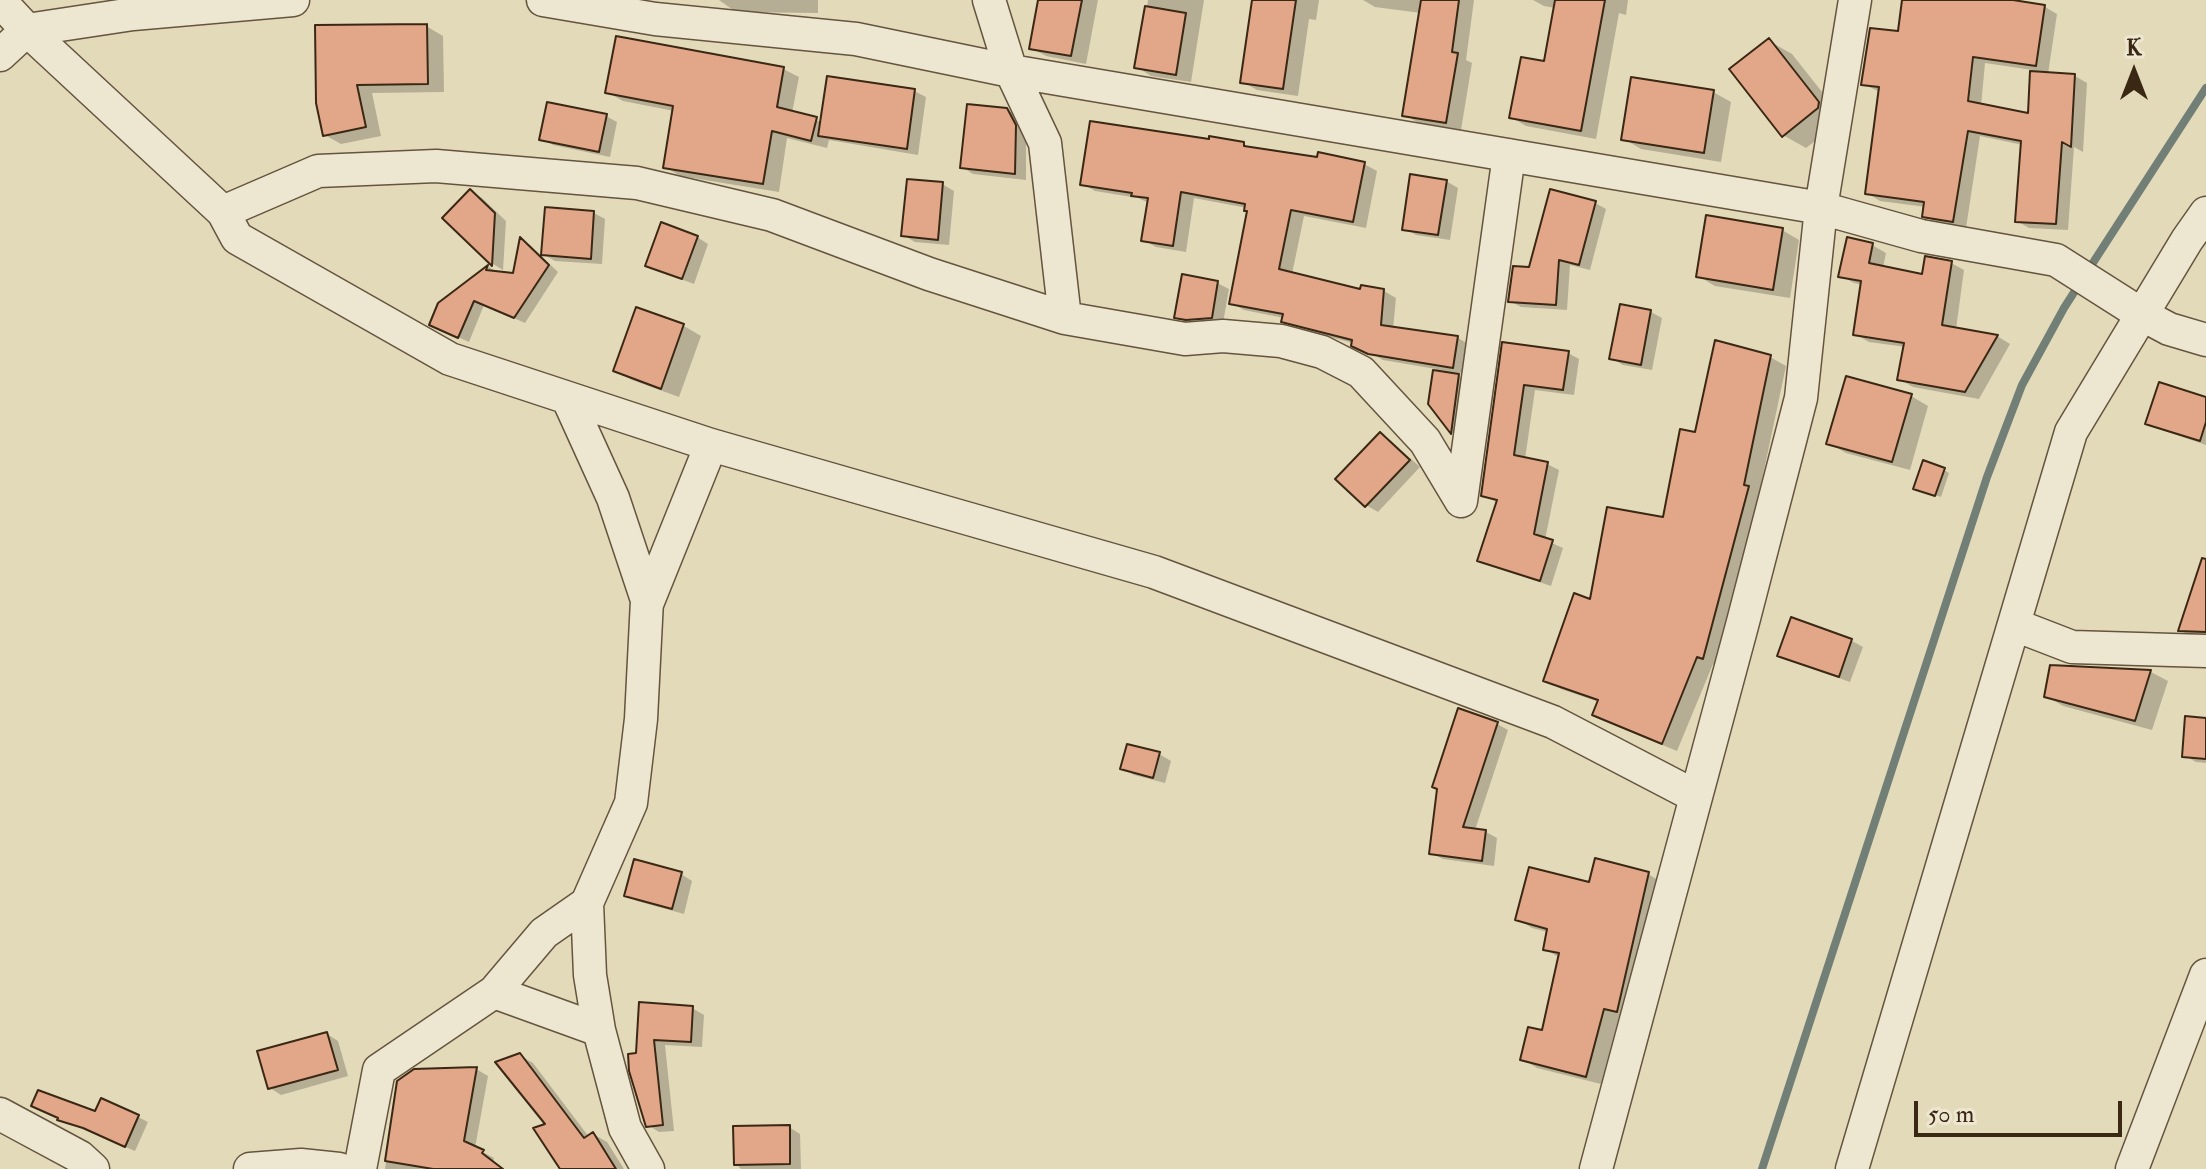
<!DOCTYPE html>
<style>
body{margin:0}
#map{position:relative;width:2206px;height:1169px;overflow:hidden;background:#e3daba;font-family:"IM FELL Double Pica",serif}
canvas{display:block}
.north{position:absolute;left:2094px;top:32px;width:80px;height:80px;-webkit-text-stroke:6px #ede7d2;paint-order:stroke;rotate:0deg;font-size:22px;font-weight:700;line-height:32px;text-align:center;color:#3b2814}
.north::after{content:'';display:block;margin:auto;width:28px;height:36px;background:#3b2814;clip-path:polygon(50% 0,100% 100%,50% 72%,0 100%)}
.scale{position:absolute;left:1914px;top:1101px;width:208px;height:36px;box-sizing:border-box;border:4px solid #3b2814;border-top:0;padding-left:10px;font-size:24px;line-height:28px;white-space:nowrap;color:#3b2814;-webkit-text-stroke:6px #ede7d2;paint-order:stroke}
</style>
<div id="map">
<canvas width="2206" height="1169"></canvas>
<div class="north">K</div>
<div class="scale">50 m</div>
</div>
<script>
const context = document.querySelector('canvas').getContext('2d');
context.lineJoin = 'round';
function paint(path, color) {
  context.fillStyle = color;
  context.fill(path, 'evenodd');
}
function shape(rows) {
  const path = new Path2D();
  for (const r of rows) {
    path.moveTo(r[0], r[1]);
    for (let i = 2; i < r.length; i += 2) path.lineTo(r[i], r[i + 1]);
  }
  return path;
}
function stroke(path, color, width, dash) {
  context.strokeStyle = color;
  context.lineWidth = width;
  context.lineCap = dash ? 'butt' : 'round';
  context.setLineDash(dash || []);
  context.stroke(path);
}
paint(shape([
 [719,0,818,0,818,13,736,12],
 [1040,0,1098,0,1086,64,1046,56,1031,48],
 [1148,0,1204,0,1191,82,1151,76,1137,67],
 [1254,0,1319,0,1316,20,1309,19,1298,96,1257,90,1243,82],
 [1363,0,1474,0,1466,60,1472,63,1461,130,1419,123,1404,115,1421,13,1375,7],
 [1533,0,1628,0,1626,15,1619,13,1596,139,1526,126,1511,117,1546,64,1555,8,1544,6],
 [1904,0,1986,0,2045,7,2057,14,2048,74,2075,76,2087,83,2083,152,2074,147,2068,230,2029,228,2017,221,2023,145,1980,136,1966,228,1937,223,1924,216,1926,207,1880,201,1867,193,1880,92,1863,84,1899,33],
 [1985,63,2032,70,2029,115,1981,106],
 [426,26,443,36,444,92,372,93,381,136,341,144,325,135,318,102],
 [1769,41,1792,54,1841,116,1841,121,1806,148,1783,135],
 [783,69,799,77,792,113,822,122,914,91,926,97,918,155,829,140,827,148,787,138,779,192,680,176,665,167,674,111,623,101,607,92],
 [1713,92,1731,102,1721,162,1641,149,1624,139],
 [1007,110,1019,116,1026,133,1026,180,973,174,962,167],
 [606,116,617,122,610,157,553,145,542,139],
 [1244,144,1252,149,1364,164,1377,171,1366,228,1304,216,1292,274,1362,291,1384,291,1396,298,1393,329,1458,338,1470,345,1466,374,1452,372,1470,383,1462,438,1452,433,1430,403,1436,369,1383,360,1353,343,1296,328,1283,321,1284,318,1244,310,1231,303,1249,211,1247,208,1194,198,1186,252,1156,247,1143,240,1149,203,1138,198,1095,191,1083,184],
 [1446,181,1458,188,1450,240,1416,235,1404,228],
 [942,184,954,191,949,245,915,242,903,235],
 [471,192,482,198,506,221,503,270,493,264,445,218],
 [1595,203,1606,209,1590,270,1570,265,1567,310,1521,307,1510,301,1531,269],
 [594,213,605,219,602,264,555,261,543,254],
 [1782,230,1799,240,1790,298,1715,286,1698,276],
 [697,237,708,244,694,284,659,271,648,265],
 [521,240,530,245,558,272,525,323,484,305,469,342,442,330,444,302,489,267,497,272,514,276],
 [1872,245,1886,253,1883,268,1924,277,1951,263,1964,270,1956,329,1997,336,2010,344,1979,399,1913,387,1899,379,1906,347,1869,342,1855,334,1863,285,1854,283,1841,276],
 [1217,283,1229,289,1223,323,1187,323,1176,317],
 [637,310,684,326,701,336,679,397,632,380,615,370],
 [1651,312,1662,318,1652,370,1623,365,1611,358],
 [1504,344,1568,353,1579,359,1574,395,1535,390,1525,459,1547,464,1559,470,1545,540,1563,548,1551,586,1491,566,1479,560,1498,503,1483,495],
 [1770,357,1786,366,1759,494,1763,497,1718,666,1713,664,1677,751,1609,723,1594,715,1599,702,1561,689,1545,680,1592,602,1665,519,1696,434],
 [1911,396,1928,406,1910,470,1846,453,1829,443],
 [2206,399,2206,445,2159,429,2147,423],
 [1380,434,1391,441,1420,467,1378,512,1366,505],
 [1944,470,1949,473,1941,497,1921,491],
 [2206,585,2206,637,2191,637,2180,630],
 [1792,620,1852,641,1863,647,1850,682,1791,661,1780,655],
 [2052,668,2151,672,2168,681,2152,730,2063,706,2046,696],
 [2206,720,2206,763,2196,762,2185,756],
 [1497,724,1508,730,1475,830,1486,832,1497,838,1494,866,1443,859,1431,853],
 [1159,754,1171,761,1165,783,1134,775,1122,768],
 [681,874,692,881,684,914,637,901,626,895],
 [1648,874,1663,883,1632,1019,1619,1017,1601,1084,1537,1068,1522,1059,1543,1033,1560,958,1545,949,1548,932,1532,928,1517,919,1591,885],
 [641,1004,692,1008,704,1015,702,1047,665,1045,674,1131,659,1132,648,1125,638,1055],
 [327,1034,338,1041,348,1076,281,1095,270,1088],
 [519,1055,533,1063,589,1137,593,1134,607,1142,624,1169,561,1169,549,1124],
 [476,1069,488,1076,475,1148,494,1158,493,1162,503,1169,385,1169,398,1082],
 [138,1117,148,1122,135,1151,59,1119],
 [789,1127,800,1134,801,1169,741,1169,736,1164]
]), '#0003');
stroke(shape([
 [2087,272,2206,88],
 [1762,1169,1987,477,2022,385,2064,308,2080,283]
]), '#727f76', 8);
const building = shape([
 [1038,0,1082,0,1071,56,1029,49,1038,0],
 [1252,0,1296,0,1283,89,1240,83,1252,0],
 [1421,0,1459,0,1452,52,1458,53,1446,123,1402,116,1421,0],
 [1555,0,1605,0,1581,131,1509,118,1521,57,1544,61,1555,0],
 [1902,0,2013,0,2045,5,2036,66,1973,57,1968,101,2028,113,2030,71,2075,74,2071,147,2062,142,2056,224,2015,222,2021,141,1968,131,1953,222,1922,217,1924,202,1865,194,1879,87,1861,85,1870,28,1898,31,1902,0],
 [1145,6,1186,13,1176,75,1134,68,1145,6],
 [427,24,428,84,357,85,366,127,323,136,316,103,315,25,427,24],
 [616,36,784,67,777,107,817,117,811,141,772,131,763,184,663,168,673,106,605,93,616,36],
 [1769,38,1819,102,1818,108,1782,137,1729,69,1769,38],
 [827,76,915,89,907,149,818,136,827,76],
 [1631,77,1714,90,1704,153,1621,140,1631,77],
 [547,102,607,114,599,152,539,140,547,102],
 [967,104,1007,108,1016,125,1015,174,960,168,967,104],
 [1090,121,1209,139,1209,136,1244,142,1244,146,1317,157,1318,152,1365,162,1353,222,1291,210,1279,269,1360,289,1361,285,1384,289,1381,325,1458,336,1453,368,1368,354,1351,346,1352,340,1281,322,1283,314,1229,304,1247,211,1244,211,1245,204,1181,192,1173,246,1141,241,1148,198,1131,196,1132,193,1080,185,1090,121],
 [1410,174,1447,180,1438,235,1402,230,1410,174],
 [907,179,943,182,938,240,901,236,907,179],
 [470,189,495,213,492,266,442,218,470,189],
 [1550,189,1596,201,1579,265,1559,260,1556,305,1508,302,1513,266,1529,267,1550,189],
 [545,207,594,211,591,259,541,255,545,207],
 [1706,215,1783,228,1773,290,1696,277,1706,215],
 [661,222,698,236,682,279,645,266,661,222],
 [520,237,549,265,514,318,474,301,458,338,429,325,438,303,488,265,486,270,513,273,520,237],
 [1847,237,1873,243,1869,263,1922,274,1925,256,1952,261,1942,325,1998,335,1965,392,1897,380,1904,343,1853,335,1861,281,1838,277,1847,237],
 [1182,274,1218,281,1212,318,1186,320,1174,318,1182,274],
 [1620,304,1651,310,1641,365,1609,359,1620,304],
 [636,307,684,324,661,389,613,371,636,307],
 [1715,340,1771,355,1744,485,1749,486,1703,659,1697,657,1662,744,1592,715,1598,700,1543,681,1574,593,1590,599,1607,507,1663,517,1680,429,1695,432,1715,340],
 [1502,342,1569,351,1563,390,1524,385,1514,455,1548,462,1534,534,1553,540,1540,581,1477,561,1497,500,1481,496,1502,342],
 [1433,370,1459,374,1451,434,1428,404,1433,370],
 [1846,376,1912,394,1892,462,1826,444,1846,376],
 [2159,382,2206,397,2206,422,2200,441,2145,424,2159,382],
 [1380,432,1410,460,1365,507,1335,479,1380,432],
 [1923,460,1945,468,1935,496,1913,489,1923,460],
 [2202,558,2206,559,2206,632,2178,631,2202,558],
 [1791,617,1852,639,1839,677,1777,656,1791,617],
 [2050,665,2151,670,2135,721,2044,697,2050,665],
 [1458,708,1498,722,1463,827,1486,830,1482,861,1429,854,1437,789,1432,787,1458,708],
 [2185,716,2206,718,2206,759,2182,757,2185,716],
 [1127,744,1160,752,1153,778,1120,769,1127,744],
 [1595,858,1649,872,1617,1012,1604,1009,1586,1077,1520,1060,1528,1027,1542,1030,1559,953,1543,950,1547,929,1515,920,1529,867,1589,882,1595,858],
 [634,859,682,872,672,909,624,896,634,859],
 [639,1002,693,1006,691,1042,654,1040,663,1125,646,1127,629,1071,628,1054,636,1053,639,1002],
 [327,1032,338,1070,268,1089,257,1051,327,1032],
 [520,1053,584,1138,593,1132,616,1169,560,1169,533,1128,545,1124,495,1062,520,1053],
 [477,1067,464,1141,484,1150,482,1153,503,1169,433,1169,385,1161,397,1081,414,1069,477,1067],
 [38,1090,95,1111,101,1098,139,1115,125,1147,83,1128,57,1120,58,1118,31,1106,38,1090],
 [790,1125,790,1164,734,1165,733,1126,790,1125]
]);
paint(building, '#e2a689');
stroke(building, '#3b2814', 2);
const minor = shape([
 [543,0,655,19,856,39,1011,71,1821,208,1921,236,2056,260,2141,314,2169,329,2206,340],
 [989,0,1011,71,1045,143,1065,318],
 [0,1,27,30,223,212,237,238,450,359,711,445,1154,572,1553,722,1695,796],
 [0,55,27,30,133,14,293,0],
 [223,212,318,171,436,166,637,183,772,215,929,274,1065,318,1185,339,1223,336,1281,341,1322,352,1361,372,1425,441,1461,501],
 [1461,501,1509,155],
 [647,604,711,445],
 [2015,625,2072,647,2206,651],
 [587,903,590,975,599,1030],
 [494,992,544,933,587,903,631,803,641,719,647,600,613,498,568,399],
 [0,1114,80,1157,93,1169],
 [250,1169,301,1165,339,1169],
 [360,1169,379,1070,494,992,599,1030,625,1128,648,1169],
 [1596,1169,1743,622,1801,398,1821,208,1855,0],
 [1852,1169,2071,432,2187,240,2206,213],
 [2132,1169,2206,975]
]);
stroke(minor, '#65543e', 35);
stroke(minor, '#ede7d2', 32);
</script>
